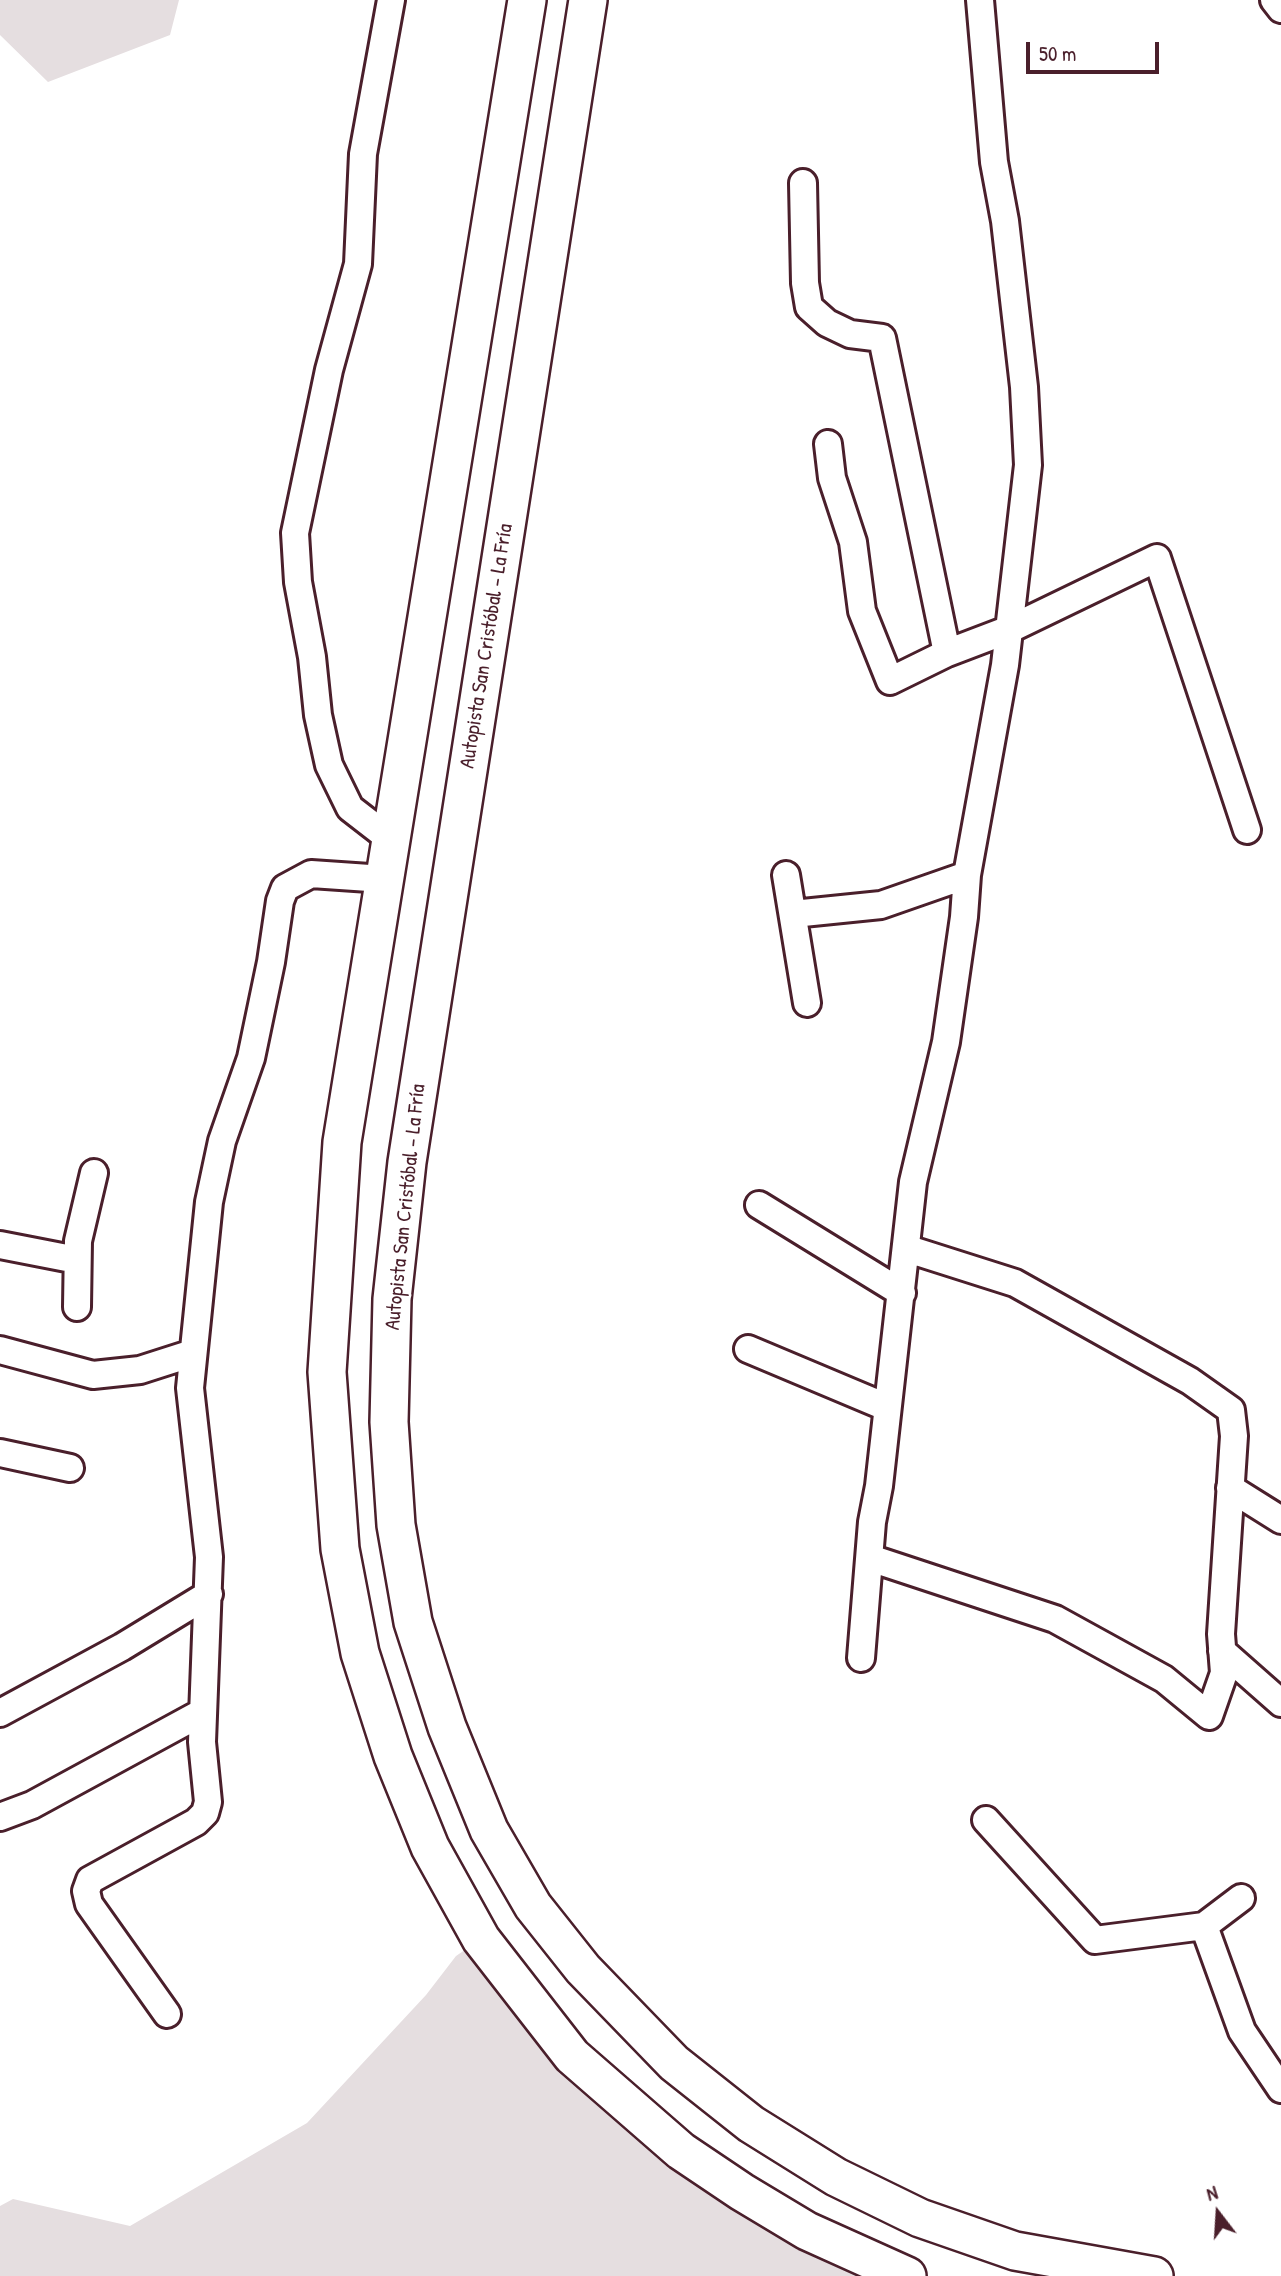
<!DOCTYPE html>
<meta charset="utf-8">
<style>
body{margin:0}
#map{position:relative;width:1281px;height:2276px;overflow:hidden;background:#fff;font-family:"Patrick Hand",sans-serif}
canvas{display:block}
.north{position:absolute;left:1183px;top:2178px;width:70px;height:70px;-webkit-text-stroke:5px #fff;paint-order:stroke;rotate:343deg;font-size:19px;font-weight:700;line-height:28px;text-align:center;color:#4a1f2b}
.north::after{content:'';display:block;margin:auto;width:24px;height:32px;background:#4a1f2b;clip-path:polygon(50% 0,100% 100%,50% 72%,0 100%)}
.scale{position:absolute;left:1026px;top:42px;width:133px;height:32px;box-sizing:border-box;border:4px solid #4a1f2b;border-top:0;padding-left:9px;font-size:21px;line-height:24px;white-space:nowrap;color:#4a1f2b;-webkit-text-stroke:5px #fff;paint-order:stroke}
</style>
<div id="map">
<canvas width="1281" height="2276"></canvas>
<div class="north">N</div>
<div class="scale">50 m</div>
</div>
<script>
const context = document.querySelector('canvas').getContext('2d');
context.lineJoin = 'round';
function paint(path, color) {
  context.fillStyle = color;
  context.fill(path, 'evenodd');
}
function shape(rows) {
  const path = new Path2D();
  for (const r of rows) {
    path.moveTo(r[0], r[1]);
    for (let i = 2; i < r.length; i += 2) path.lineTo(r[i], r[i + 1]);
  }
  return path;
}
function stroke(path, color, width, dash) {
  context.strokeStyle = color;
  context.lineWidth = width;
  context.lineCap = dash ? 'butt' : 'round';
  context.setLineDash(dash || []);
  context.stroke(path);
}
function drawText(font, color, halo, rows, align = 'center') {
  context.font = font + ' "Patrick Hand",sans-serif';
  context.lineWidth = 5;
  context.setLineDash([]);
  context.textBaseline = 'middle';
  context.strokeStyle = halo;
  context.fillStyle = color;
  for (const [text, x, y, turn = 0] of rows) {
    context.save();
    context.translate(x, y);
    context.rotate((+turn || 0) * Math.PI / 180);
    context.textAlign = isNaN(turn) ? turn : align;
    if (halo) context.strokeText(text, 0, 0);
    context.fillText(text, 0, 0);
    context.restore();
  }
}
paint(shape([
 [0,0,179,0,170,35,48,82,0,35],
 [481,1939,625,2105,907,2276,0,2276,0,2206,13,2199,130,2226,307,2123,426,1995,456,1956]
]), '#e5dee0');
const minor = shape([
 [1274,0,1281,9],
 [803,183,805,283,809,307,827,323,850,334,882,338,947,653],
 [828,444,832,478,853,542,862,611,890,681,947,653,1010,629,1157,558,1247,830],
 [390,839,350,808,329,765,318,715,312,657,298,582,295,533,329,370,358,264,363,154,391,0],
 [786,875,807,1003],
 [793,914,881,905,967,875],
 [759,1205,902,1293],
 [0,1245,77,1260],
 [77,1307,78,1241,94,1173],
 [748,1349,886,1407],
 [0,1350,93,1375,140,1370,193,1353],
 [0,1453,70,1468],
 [1230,1488,1281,1520],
 [870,1558,1055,1619,1164,1679,1209,1716,1224,1673,1221,1634,1234,1436,1231,1410,1190,1381,1015,1283,908,1249],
 [1222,1651,1281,1703],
 [861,1658,872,1522,879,1486,913,1182,946,1042,964,917,967,875,1005,665,1028,465,1024,387,1005,221,994,162,980,0],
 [0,1713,122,1647,209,1594],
 [0,1817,32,1805,203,1712],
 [986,1820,1095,1940,1204,1926,1241,1898],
 [1204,1926,1242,2031,1281,2089],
 [167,2014,89,1904,86,1891,90,1880,196,1822,205,1813,208,1802,202,1742,209,1557,190,1388,209,1202,222,1141,251,1058,271,962,280,901,285,888,311,874,384,879]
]);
const highway = shape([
 [527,0,342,1142,327,1372,340,1549,360,1653,393,1756,430,1847,481,1939,572,2056,681,2151,742,2192,807,2231,907,2276],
 [588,0,407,1162,392,1299,389,1422,396,1525,413,1622,447,1727,489,1830,533,1906,583,1969,674,2063,751,2124,836,2177,920,2218,1015,2251,1154,2276]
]);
stroke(minor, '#4a1f2b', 32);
stroke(highway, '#4a1f2b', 42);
stroke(minor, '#fff', 26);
stroke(highway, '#fff', 37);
drawText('21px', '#4a1f2b', '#fff', [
 ["Autopista San Cristóbal - La Fría",487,646,-81],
 ["Autopista San Cristóbal - La Fría",406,1207,-84]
]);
</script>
